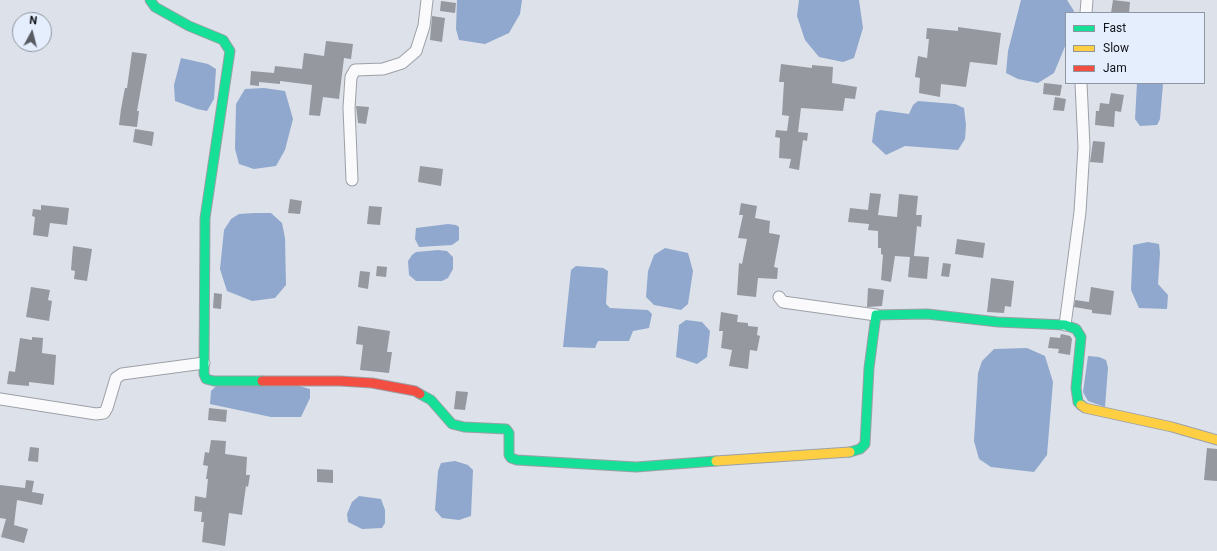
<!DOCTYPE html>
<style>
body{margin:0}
#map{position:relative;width:1217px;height:551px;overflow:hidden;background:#dde1ea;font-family:Roboto,sans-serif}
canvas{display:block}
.legend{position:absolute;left:1065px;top:12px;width:140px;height:72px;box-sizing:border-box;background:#e4eefd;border:1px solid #8f96a2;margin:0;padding:5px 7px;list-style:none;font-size:12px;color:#101319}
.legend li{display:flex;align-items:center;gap:8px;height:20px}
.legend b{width:20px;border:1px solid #8f96a2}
.north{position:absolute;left:12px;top:12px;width:40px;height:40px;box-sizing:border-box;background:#e4eefd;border:1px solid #8f96a2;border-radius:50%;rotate:7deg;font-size:11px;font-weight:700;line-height:16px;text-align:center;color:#101319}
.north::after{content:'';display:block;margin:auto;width:14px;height:18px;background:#585b62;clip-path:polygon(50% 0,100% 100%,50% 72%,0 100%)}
</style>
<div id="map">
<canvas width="1217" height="551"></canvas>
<ul class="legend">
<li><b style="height:5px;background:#16e098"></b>Fast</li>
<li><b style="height:5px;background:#ffcf43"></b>Slow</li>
<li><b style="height:5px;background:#f24e42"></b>Jam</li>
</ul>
<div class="north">N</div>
</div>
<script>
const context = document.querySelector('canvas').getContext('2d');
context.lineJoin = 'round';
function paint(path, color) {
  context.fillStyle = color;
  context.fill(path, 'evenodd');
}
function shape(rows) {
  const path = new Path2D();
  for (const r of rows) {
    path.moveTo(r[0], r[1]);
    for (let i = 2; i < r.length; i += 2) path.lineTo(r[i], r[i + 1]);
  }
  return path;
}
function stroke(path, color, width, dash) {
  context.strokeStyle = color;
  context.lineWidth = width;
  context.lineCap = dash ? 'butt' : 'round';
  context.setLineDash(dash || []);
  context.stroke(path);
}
paint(shape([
 [457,0,522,0,520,14,509,33,485,44,459,40,456,29],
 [799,0,859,0,863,28,854,58,843,62,819,57,805,40,797,16],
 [1021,0,1067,0,1074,11,1073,13,1066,13,1066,44,1054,73,1038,83,1018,79,1006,73,1008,51],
 [181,58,208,64,216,69,214,99,207,111,197,109,175,101,174,85],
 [1137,83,1163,84,1160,119,1157,125,1140,126,1135,119],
 [264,88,285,91,293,119,285,150,276,166,254,169,239,164,235,149,236,104,245,89],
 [918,101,955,104,964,108,966,125,965,139,958,150,905,146,886,155,872,142,876,113,880,110,909,114,913,105],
 [254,213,271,213,282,223,285,238,286,285,275,298,252,301,227,291,220,269,224,230,231,219,239,214],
 [448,224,456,225,459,227,459,240,452,245,419,247,415,239,416,228],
 [1148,242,1159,244,1160,253,1158,284,1168,295,1167,309,1139,308,1131,290,1133,245],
 [665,248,688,253,693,271,688,304,681,310,654,305,646,297,648,271,654,255],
 [438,250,447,251,453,257,453,269,448,278,442,281,416,281,409,275,408,261,412,255,416,252],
 [576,266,603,268,608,271,606,304,610,308,648,310,652,314,649,328,633,331,629,341,598,341,595,348,563,347,571,270],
 [686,320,702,322,710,331,707,357,697,364,676,357,679,325],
 [1027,348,1045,356,1053,382,1047,455,1034,472,991,467,979,459,974,441,978,373,982,361,994,349],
 [1088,356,1099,357,1106,360,1108,368,1105,407,1088,401,1083,392],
 [292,384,310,389,310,398,301,417,271,417,210,404,211,391,216,386],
 [455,461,468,465,473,470,471,516,459,520,442,518,435,510,438,471,441,463],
 [359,496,381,499,385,510,385,523,382,528,362,529,348,522,347,514,352,502]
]), '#90a8cd');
paint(shape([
 [1113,0,1130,2,1129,13,1111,13],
 [441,1,456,3,455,13,440,11],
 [432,16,445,18,442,42,430,40],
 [958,27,1001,33,997,65,970,62,966,87,941,84,940,97,919,93,920,78,915,77,918,56,927,58,929,39,926,39,927,28,958,31],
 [326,41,353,44,351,59,344,58,339,99,323,97,320,116,309,115,312,85,280,81,280,84,259,82,259,86,250,85,251,71,274,73,275,66,302,69,304,53,324,56],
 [132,52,147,54,137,111,139,111,137,127,119,125,121,109,125,88,127,88],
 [781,64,812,68,812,65,833,67,832,83,857,87,855,99,845,98,843,111,801,108,798,132,808,133,807,141,803,140,799,170,789,168,791,159,779,158,780,138,775,137,776,130,787,131,789,116,782,115,784,82,779,82],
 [1044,83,1062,85,1060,96,1043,94],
 [1111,93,1124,95,1121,112,1115,111,1114,127,1095,125,1096,111,1099,111,1100,103,1109,104],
 [1055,97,1066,99,1064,111,1053,110],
 [356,106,369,107,366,124,358,123],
 [135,129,154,132,152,146,133,142],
 [1093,141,1105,142,1103,163,1090,162],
 [420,166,443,169,441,186,418,182],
 [870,193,881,194,878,215,897,217,899,194,918,196,916,215,922,215,921,227,917,226,914,256,929,257,927,279,908,277,910,257,895,256,891,282,881,280,883,255,881,254,881,248,878,248,878,231,868,230,869,224,848,222,850,208,868,210],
 [290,199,302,201,300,214,288,213],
 [741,203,757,206,755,218,770,221,769,233,780,235,774,267,778,268,777,279,758,278,756,297,737,295,739,263,742,264,747,239,738,238,743,215,739,215],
 [41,205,69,208,67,225,50,223,48,237,33,235,35,217,32,216,33,209,41,210],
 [369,206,382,207,380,225,367,224],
 [957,239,985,243,983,258,955,254],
 [73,246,92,249,87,281,74,279,75,271,71,270],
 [943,263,951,264,949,277,941,276],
 [377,266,387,267,386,277,376,276],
 [360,271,370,272,368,289,358,287],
 [991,278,1014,281,1011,307,1005,306,1004,313,987,312],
 [31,287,50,290,48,300,52,301,49,321,26,317],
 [1091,287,1114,291,1111,315,1092,313,1092,310,1074,307,1075,300,1089,302],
 [868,288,884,290,882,306,867,307],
 [214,293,222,294,221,309,213,308],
 [721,312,738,315,737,322,748,323,748,326,758,327,757,335,760,336,757,351,750,350,748,369,729,366,732,350,721,348,723,331,719,331],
 [358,326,390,331,387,352,392,352,389,373,360,370,363,345,356,344],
 [1061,334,1070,336,1072,339,1070,355,1058,353,1059,349,1048,348,1050,337,1060,338],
 [32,337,43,338,42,353,56,355,54,385,29,382,29,386,7,384,9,371,15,372,20,338,32,340],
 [456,391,468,392,465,410,454,409],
 [209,408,227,410,226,422,208,420],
 [211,440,226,441,225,454,247,457,246,475,250,475,248,487,246,486,242,515,229,513,225,546,202,542,204,522,201,522,202,512,194,511,195,496,206,498,208,479,206,479,208,466,203,465,205,452,209,453],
 [30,447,39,448,38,462,28,461],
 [1207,448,1217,449,1217,481,1204,480],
 [317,469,333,470,333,483,317,482],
 [26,480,34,481,32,492,44,494,42,505,17,500,14,525,28,529,24,543,1,537,6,519,0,518,0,485,25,488]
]), '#95989f');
const street = shape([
 [1086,13,1087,0],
 [352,180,349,108,351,77,355,70,383,69,402,63,416,51,424,26,427,0],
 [779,297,783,302,876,315],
 [1065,325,1080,212,1084,147,1081,83],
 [0,399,96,414,104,413,107,408,116,378,122,374,204,363]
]);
const fast = shape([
 [150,0,155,7,189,26,223,40,230,51,205,218,204,374,206,379,214,381,262,381],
 [420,394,431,400,452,424,464,427,506,429,509,433,509,455,511,458,517,460,636,467,716,461],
 [850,452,860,449,865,444,869,368,876,315,927,314,998,322,1065,325,1076,329,1081,337,1076,388,1078,402,1081,405]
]);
const slow = shape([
 [1081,405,1085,408,1172,427,1217,440],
 [716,461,850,452]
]);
const jam = shape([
 [262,381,340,381,372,383,415,391,420,394]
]);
stroke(street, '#9ca0a6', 13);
stroke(fast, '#9ca0a6', 11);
stroke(slow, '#9ca0a6', 11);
stroke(jam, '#9ca0a6', 11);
stroke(street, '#fafafc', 11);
stroke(fast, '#16e098', 9);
stroke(slow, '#ffcf43', 9);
stroke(jam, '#f24e42', 9);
</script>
